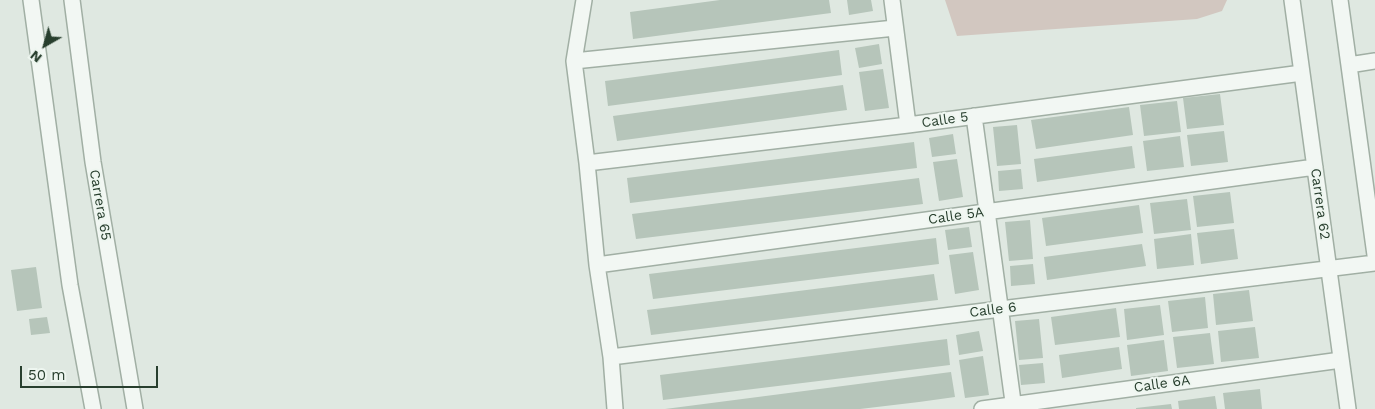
<!DOCTYPE html>
<style>
body{margin:0}
#map{position:relative;width:1375px;height:409px;overflow:hidden;background:#dfe8e1;font-family:"Work Sans",sans-serif}
canvas{display:block}
.north{position:absolute;left:20px;top:20px;width:50px;height:50px;-webkit-text-stroke:4px #eef6f0;paint-order:stroke;rotate:218deg;font-size:14px;font-weight:700;line-height:20px;text-align:center;color:#283f2e}
.north::after{content:'';display:block;margin:auto;width:18px;height:22px;background:#283f2e;clip-path:polygon(50% 0,100% 100%,50% 72%,0 100%)}
.scale{position:absolute;left:20px;top:366px;width:138px;height:22px;box-sizing:border-box;border:2px solid #283f2e;border-top:0;padding-left:6px;font-size:15px;line-height:18px;white-space:nowrap;color:#283f2e;-webkit-text-stroke:4px #eef6f0;paint-order:stroke}
</style>
<div id="map">
<canvas width="1375" height="409"></canvas>
<div class="north">N</div>
<div class="scale">50 m</div>
</div>
<script>
const context = document.querySelector('canvas').getContext('2d');
context.lineJoin = 'round';
function paint(path, color) {
  context.fillStyle = color;
  context.fill(path, 'evenodd');
}
function shape(rows) {
  const path = new Path2D();
  for (const r of rows) {
    path.moveTo(r[0], r[1]);
    for (let i = 2; i < r.length; i += 2) path.lineTo(r[i], r[i + 1]);
  }
  return path;
}
function stroke(path, color, width, dash) {
  context.strokeStyle = color;
  context.lineWidth = width;
  context.lineCap = dash ? 'butt' : 'round';
  context.setLineDash(dash || []);
  context.stroke(path);
}
function drawText(font, color, halo, rows, align = 'center') {
  context.font = font + ' "Work Sans",sans-serif';
  context.lineWidth = 4;
  context.setLineDash([]);
  context.textBaseline = 'middle';
  context.strokeStyle = halo;
  context.fillStyle = color;
  for (const [text, x, y, turn = 0] of rows) {
    context.save();
    context.translate(x, y);
    context.rotate((+turn || 0) * Math.PI / 180);
    context.textAlign = isNaN(turn) ? turn : align;
    if (halo) context.strokeText(text, 0, 0);
    context.fillText(text, 0, 0);
    context.restore();
  }
}
paint(shape([
 [945,0,1227,0,1222,11,1197,19,957,36]
]), '#d2c7c0');
paint(shape([
 [720,0,829,0,831,13,633,39,630,12],
 [847,0,871,0,873,11,849,15],
 [879,44,882,64,859,68,855,48],
 [839,50,842,75,608,106,605,81],
 [883,69,889,108,865,111,859,72],
 [843,85,847,110,617,141,613,116],
 [1220,94,1224,125,1187,129,1183,98],
 [1177,101,1181,132,1144,136,1140,105],
 [1129,107,1133,135,1036,149,1031,120],
 [1017,125,1021,164,997,166,993,127],
 [1224,131,1228,162,1191,166,1187,135],
 [953,134,956,154,932,157,929,138],
 [1180,136,1184,167,1147,171,1143,141],
 [914,142,917,168,630,203,627,178],
 [1132,146,1135,168,1037,182,1034,159],
 [957,159,963,197,939,201,933,162],
 [1021,169,1023,189,999,191,998,171],
 [919,178,923,204,636,239,632,214],
 [1230,192,1234,223,1197,227,1193,196],
 [1187,199,1191,230,1154,234,1150,203],
 [1139,205,1143,233,1046,246,1042,218],
 [1030,220,1033,259,1009,261,1005,222],
 [969,227,972,247,948,250,945,230],
 [1234,229,1238,259,1201,264,1197,233],
 [1191,234,1194,265,1157,269,1154,239],
 [936,238,939,264,653,299,649,274],
 [1142,244,1146,266,1047,280,1044,257],
 [973,252,979,290,955,294,949,255],
 [1033,264,1035,284,1011,286,1010,266],
 [36,267,42,308,17,311,11,270],
 [934,274,938,300,651,335,647,310],
 [1249,290,1253,321,1216,325,1213,294],
 [1205,297,1208,328,1172,332,1168,301],
 [1160,305,1164,335,1127,340,1124,309],
 [1116,308,1120,337,1055,345,1051,317],
 [47,317,50,333,31,335,29,319],
 [1039,319,1043,358,1019,360,1015,321],
 [1255,327,1259,358,1221,362,1218,331],
 [979,331,983,351,959,355,956,335],
 [1210,333,1214,364,1177,368,1173,337],
 [947,339,950,365,663,400,660,375],
 [1164,340,1168,371,1131,376,1127,345],
 [1119,347,1122,369,1062,378,1059,355],
 [983,356,989,395,965,398,959,360],
 [1043,363,1045,383,1021,385,1019,365],
 [951,372,955,397,919,402,860,409,665,409],
 [1260,389,1262,409,1225,409,1223,393],
 [1215,396,1217,409,1179,409,1178,401],
 [1171,404,1172,409,1136,409,1136,408]
]), '#b6c5ba');
const street = shape([
 [31,0,70,285,93,409],
 [72,0,93,162,135,409],
 [584,0,574,61,587,163,597,265,611,357,615,409],
 [892,0,908,125],
 [1292,0,1348,409],
 [1340,0,1375,255],
 [574,61,895,28],
 [1349,65,1375,61],
 [974,116,1014,409],
 [587,163,908,125,1302,73],
 [597,265,1315,167],
 [611,357,1375,263],
 [982,409,1341,360]
]);
stroke(street, '#a1afa4', 18);
stroke(street, '#f2f7f3', 15);
drawText('14px', '#283f2e', '#eef6f0', [
 ["Calle 5",945,120,-8],
 ["Carrera 62",1320,204,82],
 ["Carrera 65",100,205,80],
 ["Calle 5A",956,216,-8],
 ["Calle 6",993,310,-7],
 ["Calle 6A",1162,384,-8]
]);
</script>
